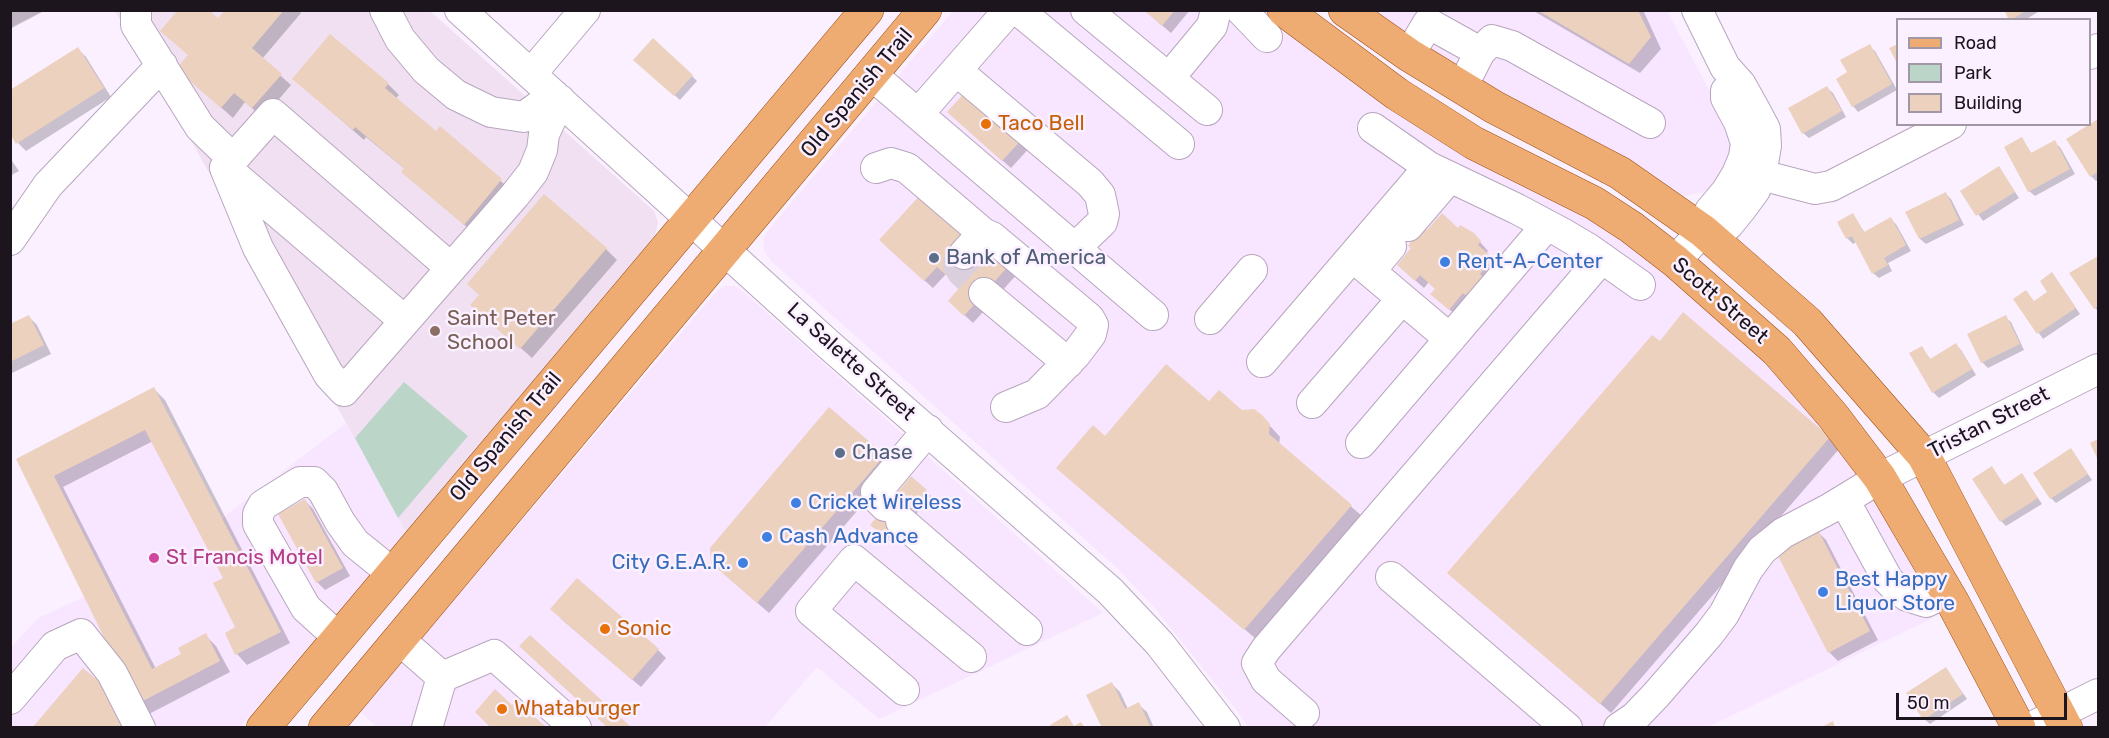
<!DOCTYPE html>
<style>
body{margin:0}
#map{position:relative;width:2109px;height:738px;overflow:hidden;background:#fbf0ff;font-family:Rubik,sans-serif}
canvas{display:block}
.frame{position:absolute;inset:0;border:12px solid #1c151e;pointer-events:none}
.legend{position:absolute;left:1896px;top:18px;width:195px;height:108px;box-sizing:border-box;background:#fbf0ff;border:2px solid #a298a5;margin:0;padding:8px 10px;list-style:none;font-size:18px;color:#1c151e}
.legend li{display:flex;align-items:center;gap:12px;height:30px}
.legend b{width:30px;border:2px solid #a298a5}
.scale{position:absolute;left:1896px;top:693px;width:171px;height:27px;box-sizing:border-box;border:3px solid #1c151e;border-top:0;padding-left:8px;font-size:18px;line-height:21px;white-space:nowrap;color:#1c151e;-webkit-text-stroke:4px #fbf0ff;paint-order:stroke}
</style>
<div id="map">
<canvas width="2109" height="738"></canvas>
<div class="frame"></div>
<ul class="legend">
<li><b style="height:8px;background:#efac72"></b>Road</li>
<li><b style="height:16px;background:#bbd6c9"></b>Park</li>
<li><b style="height:16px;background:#ecd1bf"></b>Building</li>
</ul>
<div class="scale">50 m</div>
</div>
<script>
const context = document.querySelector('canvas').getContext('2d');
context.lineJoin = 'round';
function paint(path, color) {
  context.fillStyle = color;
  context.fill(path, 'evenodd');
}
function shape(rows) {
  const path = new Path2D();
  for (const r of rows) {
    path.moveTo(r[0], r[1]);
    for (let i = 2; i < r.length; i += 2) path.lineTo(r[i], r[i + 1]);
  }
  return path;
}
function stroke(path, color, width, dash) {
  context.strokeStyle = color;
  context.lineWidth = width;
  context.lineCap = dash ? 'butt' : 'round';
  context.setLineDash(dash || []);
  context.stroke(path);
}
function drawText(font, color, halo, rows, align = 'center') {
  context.font = font + ' Rubik,sans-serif';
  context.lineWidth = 5;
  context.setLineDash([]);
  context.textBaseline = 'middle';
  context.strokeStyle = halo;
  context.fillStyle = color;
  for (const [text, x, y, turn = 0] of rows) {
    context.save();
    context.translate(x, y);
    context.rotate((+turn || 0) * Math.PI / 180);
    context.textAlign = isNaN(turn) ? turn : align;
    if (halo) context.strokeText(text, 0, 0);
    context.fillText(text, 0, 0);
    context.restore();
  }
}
paint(shape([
 [953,11,1269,11,1609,226,1735,325,1845,442,1949,610,1708,727,1248,727,1238,712,1155,608,1115,566,771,261,764,250,763,239,769,229],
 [1368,11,1667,11,1721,112,1733,140,1729,163,1721,180,1705,191,1686,196,1674,195,1549,122],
 [725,286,735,286,748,296,1103,613,879,719,817,667,765,727,378,728,360,711,717,291],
 [154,387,221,519,346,423,406,532,240,727,11,727,10,649,38,618,84,597,16,459]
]), '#f8e5ff');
paint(shape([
 [11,10,43,10,43,11,11,27],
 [115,11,430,11,654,211,658,222,656,232,651,240,406,532,192,142]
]), '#f1e0f2');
paint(shape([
 [404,382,468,436,398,518,355,438]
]), '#bbd6c9');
paint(shape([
 [10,10,46,10,10,29],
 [227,10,298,10,301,13,262,59,291,85,263,118,245,102,233,118,178,69],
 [1144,10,1190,10,1171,33],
 [1532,10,1643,10,1661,49,1640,73],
 [2006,10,2041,10,2025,20,2011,20],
 [330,36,388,84,399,95,395,99,436,133,440,128,512,191,475,234,414,182,405,169,366,137,364,140,294,79],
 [1869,46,1875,51,1897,90,1858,112,1853,106,1849,73],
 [78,49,86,57,111,97,26,151,18,143],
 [641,65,692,76,697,81,680,100],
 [1827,88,1833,93,1846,117,1809,138,1803,133],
 [957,120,1032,145,1011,168],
 [2098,121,2098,180,2096,181,2091,176,2068,139],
 [2022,139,2032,154,2054,142,2060,147,2075,174,2035,196,2029,191],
 [10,158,19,171,10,176],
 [1999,168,2019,198,1983,221,1962,191],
 [1946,194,1951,199,1964,225,1926,244,1920,239,1907,212],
 [1853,215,1865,233,1890,219,1896,224,1911,251,1888,263,1892,271,1879,278,1873,273,1856,242,1853,244,1847,238,1839,222],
 [1458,230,1473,234,1488,251,1486,254,1501,267,1458,317,1441,302,1437,289,1429,282,1424,288,1407,273,1428,232],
 [606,249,617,260,532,358,472,305],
 [889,249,966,259,978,269,996,249,1019,272,973,323,958,309,961,287,946,274,933,288],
 [2098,258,2098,311,2095,308,2085,267],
 [2057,280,2080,314,2043,339,2015,299,2035,302,2049,293],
 [29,317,37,325,51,354,10,374,10,326],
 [2005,317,2011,322,2024,350,1988,368,1982,362],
 [1660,343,1829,438,1839,449,1611,713,1460,583],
 [1956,345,1961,350,1976,375,1939,398,1933,392,1911,354,1922,348,1931,360],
 [154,389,165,400,290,643,247,665,237,654,237,627,225,578,153,441,63,487,156,669,183,655,205,635,216,646,230,672,149,714,18,459],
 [1209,403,1261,416,1280,437,1279,444,1362,516,1256,639,1058,468,1105,438],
 [830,409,895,467,769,613,724,574],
 [2071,450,2092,480,2056,503,2051,498],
 [1992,468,2005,486,2022,475,2042,504,2006,526,2001,521],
 [926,491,931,496,892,543,877,530],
 [305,501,313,509,350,576,325,590,317,582],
 [1818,532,1826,540,1878,640,1838,661,1830,653,1778,553],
 [560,618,658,650,666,658,641,687],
 [1946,669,1967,699,1930,724,1924,719],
 [1112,684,1120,692,1128,709,1138,704,1147,712,1154,728,1104,728]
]), '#0003');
paint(shape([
 [178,10,209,10,218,18,225,10,284,10,252,48,282,74,252,108,234,93,221,108,176,69,188,55,160,31],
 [1144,10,1175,10,1162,26],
 [1537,10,1638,10,1651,37,1629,64],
 [2004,10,2027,10,2011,20,2009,20],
 [330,34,389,83,385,88,436,131,440,126,502,179,464,225,401,172,404,168,355,127,353,130,292,79],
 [653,38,693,75,674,96,633,60],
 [1870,44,1892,84,1852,107,1836,79,1847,72,1840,60],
 [1898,44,1898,65,1889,48],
 [78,47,104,88,16,144,10,134,10,90],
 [1827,86,1842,111,1802,134,1788,108],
 [967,90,1025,136,1002,161,947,112],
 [2098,119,2098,172,2090,177,2066,139],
 [2022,137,2031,153,2055,140,2070,169,2028,192,2004,147],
 [1999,166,2015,192,1976,216,1960,191],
 [1946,192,1959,220,1919,239,1905,212],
 [922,193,970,237,959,250,978,267,996,247,1012,262,964,316,948,301,960,287,937,267,924,281,879,240],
 [544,194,607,248,520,349,470,305,479,295,467,284],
 [1442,213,1458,228,1460,225,1474,233,1481,241,1478,245,1493,258,1480,274,1482,276,1474,290,1465,295,1463,293,1449,310,1430,294,1435,289,1420,275,1415,281,1397,265,1411,248,1408,246,1414,237,1424,227,1427,230],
 [1853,213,1864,232,1891,217,1906,245,1884,258,1888,265,1872,274,1852,236,1846,239,1837,222],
 [2098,256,2098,306,2094,309,2069,273],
 [2052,272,2076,308,2037,334,2013,299,2026,290,2034,301,2047,292,2040,281],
 [1683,312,1830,437,1600,704,1447,573,1652,335,1660,341],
 [29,315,44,345,10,362,10,324],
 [2006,315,2020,344,1981,363,1967,334],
 [1956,343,1972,369,1932,393,1909,353,1922,346,1930,359],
 [1166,364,1209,401,1219,390,1242,410,1254,409,1262,415,1270,424,1269,434,1352,505,1244,630,1056,468,1093,425,1105,436],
 [154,387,281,632,235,655,225,633,235,627,213,583,223,578,145,430,54,476,152,669,181,654,178,648,206,633,220,661,137,704,16,459],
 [829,407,885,455,757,603,711,563,710,548],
 [2098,439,2098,460,2090,443],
 [2071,448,2088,474,2050,499,2033,473],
 [1992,466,2004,485,2022,473,2038,498,2000,522,1972,479],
 [911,476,927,490,886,538,870,525],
 [305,499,343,568,316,583,278,514],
 [1818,530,1870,631,1828,653,1776,552],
 [577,578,659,649,632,680,550,609],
 [530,635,632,728,608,728,519,646],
 [1946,667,1963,694,1923,720,1906,693],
 [83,668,120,699,129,728,32,728],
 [1112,682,1125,709,1139,702,1151,728,1102,728,1086,695],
 [495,689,512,705,516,700,547,728,491,728,475,712],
 [1067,715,1074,726,1081,722,1085,728,1052,728,1050,725],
 [1833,721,1835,728,1820,728]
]), '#ecd1bf');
stroke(shape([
 [964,254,959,260,958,265,962,272,984,293]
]), '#dacfdd', 30, [30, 15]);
const minor = shape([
 [136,10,136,25,200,127,233,159],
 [385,10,400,39,426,70,456,95,491,112,524,117,554,95],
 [460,10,828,344,1110,591,1160,644,1225,728],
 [1018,10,1179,144],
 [1086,10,1207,110],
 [1241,10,1267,37],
 [1697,10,1725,67,1741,85,1756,112,1765,129,1766,146,1761,175,1755,190,1741,209,1728,225,1703,231],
 [2090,54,2098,49],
 [1409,55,1428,23,1480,52],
 [957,71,1090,183,1100,195,1104,214,1102,222,1075,248],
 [531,74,585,10],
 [872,75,1153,315],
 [1169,78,1212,26,1216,10],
 [1462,87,1480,52,1492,40,1512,46,1650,123],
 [918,114,1009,10],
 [1373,128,1429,167,1517,209,1562,233,1589,249,1640,285],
 [876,168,891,163,907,168,983,233,992,237,1089,318,1093,325,1091,334,1076,354,1037,394,1006,407],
 [229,171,405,321],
 [1761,175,1815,189,1831,186,1951,124],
 [1408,226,1450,177],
 [10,240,48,185,162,65],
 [964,254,983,233],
 [1353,257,1450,339],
 [1675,261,1703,231,1710,211,1726,192,1737,174,1744,157,1746,143,1739,122,1726,98,1726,91],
 [451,268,273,114,225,168,258,248,329,375,344,391,515,195,533,172,542,150,544,134,560,100],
 [1370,271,1391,246],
 [984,293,1068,363],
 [1210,319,1252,270],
 [1262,362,1429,167],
 [1312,403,1402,299],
 [1361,443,1547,225],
 [1844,500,1888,580,1895,587,1907,596,1926,602,1947,592],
 [885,506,878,499,876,492,928,430],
 [901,521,1027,630],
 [1391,577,1567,728],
 [339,638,306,608,258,524,258,514,263,505,300,482,314,482,323,491,340,522,355,543,392,573],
 [400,640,442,677],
 [442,677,494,655,576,728],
 [904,690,811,611,854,560,971,657],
 [10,699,55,646,81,634,112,673,140,728],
 [1304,713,1266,680,1257,663,1266,649,1602,258],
 [427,728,442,677],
 [1619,728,1635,717,1656,695,1709,634,1724,614,1748,569,1762,550,1772,542,1783,533,1829,509,1880,478,2098,369],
 [2030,728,2098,694]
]);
const major = shape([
 [1284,10,1397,94,1474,143,1594,203,1631,227,1675,261,1777,351,1833,416,1880,478,1952,601,2019,728],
 [1345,10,1409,55,1494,107,1620,173,1703,231,1807,322,1924,456,2066,728],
 [263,728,867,10],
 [325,728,925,10]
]);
stroke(minor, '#b7a6bd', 32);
stroke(major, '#9f5318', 34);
stroke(minor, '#fff', 30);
stroke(major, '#efac72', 33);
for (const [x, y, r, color] of [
 [986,124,6,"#e8710a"],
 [934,258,6,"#5c6f8a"],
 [1445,262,6,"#3f7fe0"],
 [435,331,6,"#8d6e63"],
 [840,453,6,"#5c6f8a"],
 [796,503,6,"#3f7fe0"],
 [767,537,6,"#3f7fe0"],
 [154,558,6,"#d1479c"],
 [743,563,6,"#3f7fe0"],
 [1823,592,6,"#3f7fe0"],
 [605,629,6,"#e8710a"],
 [502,709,6,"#e8710a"]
]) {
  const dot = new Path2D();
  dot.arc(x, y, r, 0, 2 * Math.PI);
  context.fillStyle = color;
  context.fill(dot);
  stroke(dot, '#fbf0ff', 2);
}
drawText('21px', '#1c151e', '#fbf0ff', [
 ["Old Spanish Trail",857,93,-50],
 ["Scott Street",1720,301,41],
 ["La Salette Street",851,362,42],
 ["Tristan Street",1989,423,-27],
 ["Old Spanish Trail",506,437,-50]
]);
drawText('21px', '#c56008', '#fbf0ff', [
 ["Taco Bell",998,124],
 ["Sonic",617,629],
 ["Whataburger",514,709]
], 'left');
drawText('21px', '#4e5e75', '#fbf0ff', [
 ["Bank of America",946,258],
 ["Chase",852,453]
], 'left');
drawText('21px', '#366cbe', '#fbf0ff', [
 ["Rent-A-Center",1457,262],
 ["Cricket Wireless",808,503],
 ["Cash Advance",779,537],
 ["City G.E.A.R.",731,563,"right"],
 ["Best Happy",1835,580],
 ["Liquor Store",1835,604]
], 'left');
drawText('21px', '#785e54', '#fbf0ff', [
 ["Saint Peter",447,319],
 ["School",447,343]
], 'left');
drawText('21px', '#b23c85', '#fbf0ff', [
 ["St Francis Motel",166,558]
], 'left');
</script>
